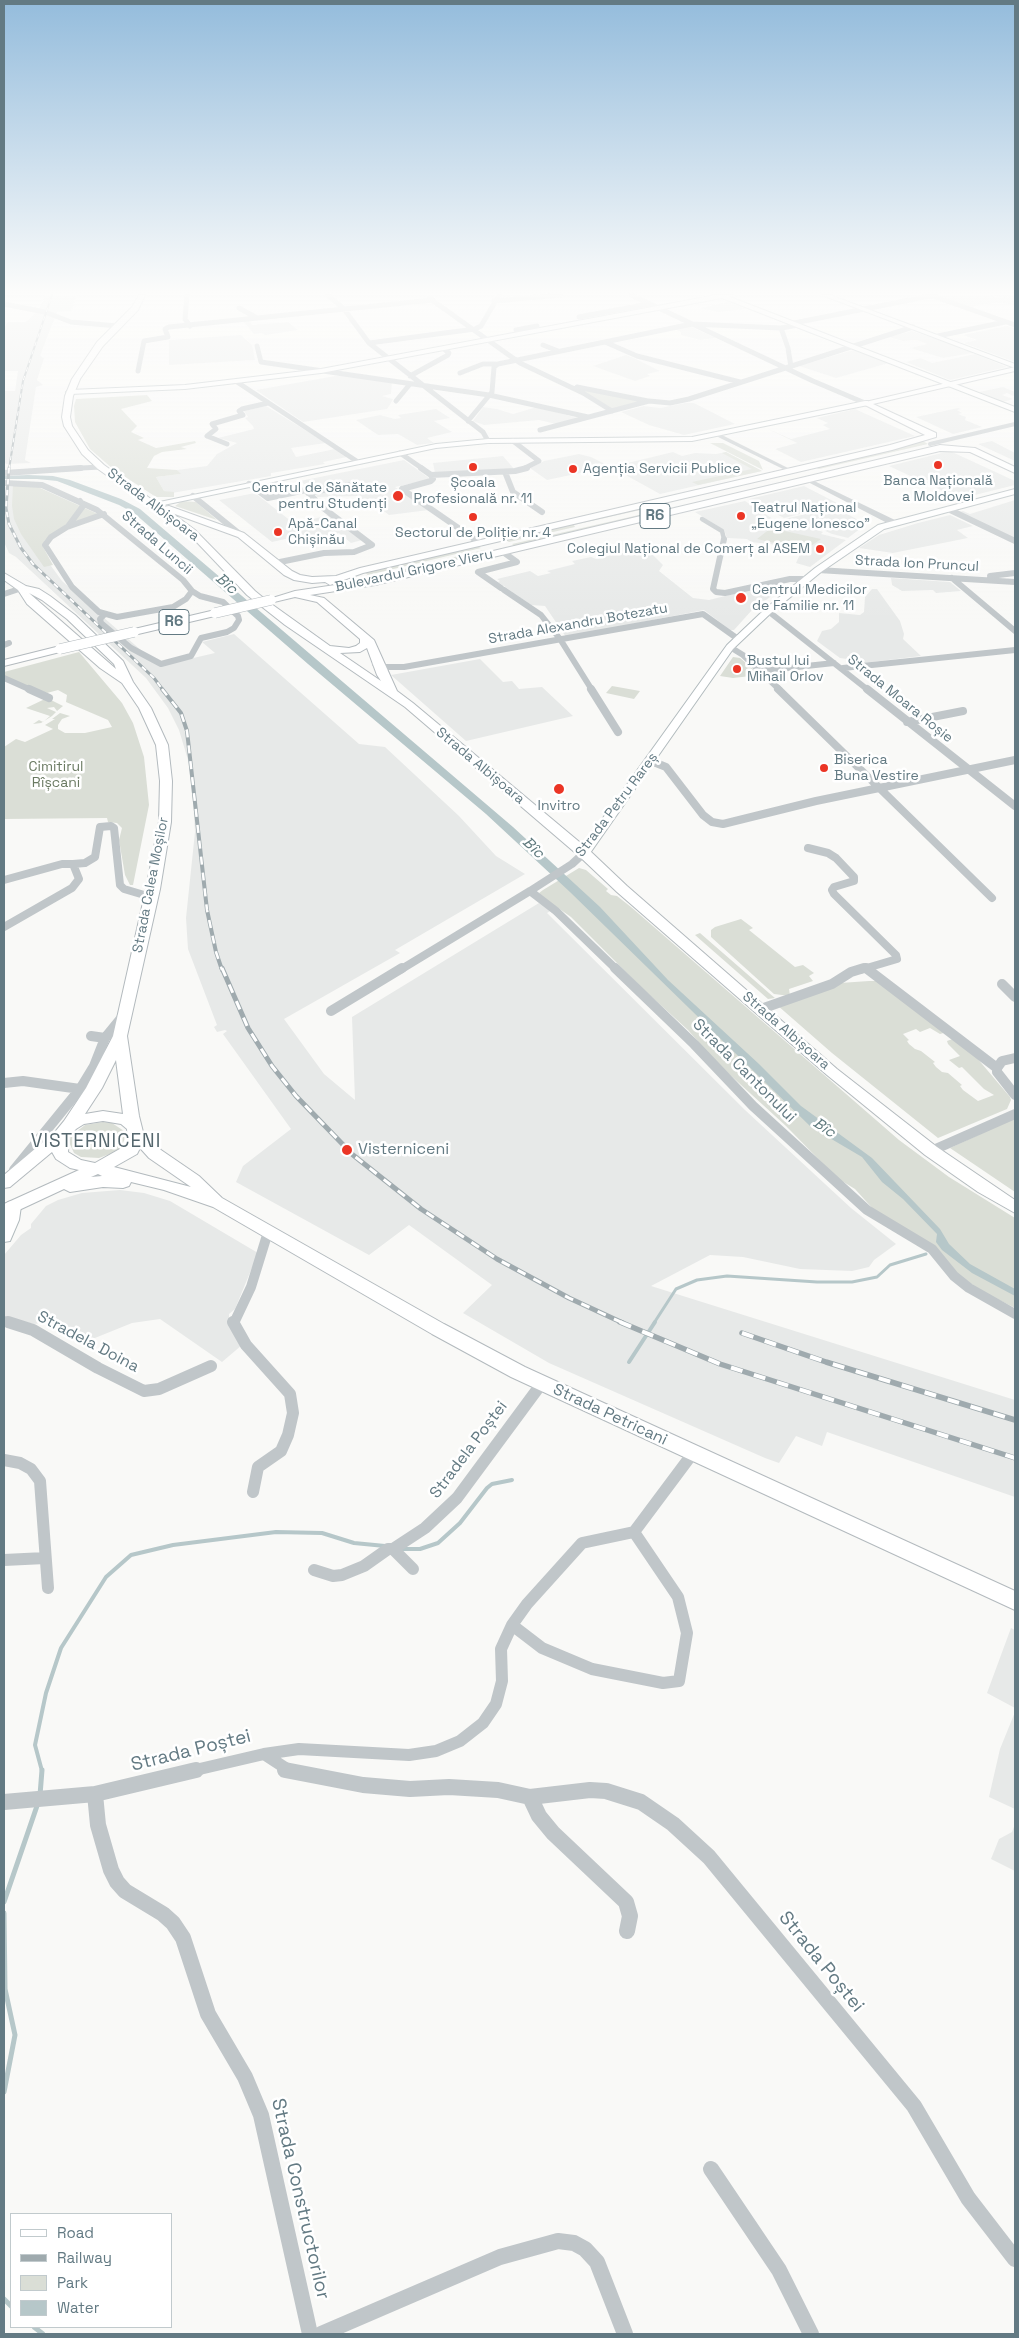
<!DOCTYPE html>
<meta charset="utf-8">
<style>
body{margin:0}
#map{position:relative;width:1019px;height:2338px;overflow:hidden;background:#f9f9f7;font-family:"Space Grotesk",sans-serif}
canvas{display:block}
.frame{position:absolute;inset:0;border:5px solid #637a83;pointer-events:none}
.legend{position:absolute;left:10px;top:2213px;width:162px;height:115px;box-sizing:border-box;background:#fff;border:1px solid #c1cacd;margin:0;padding:6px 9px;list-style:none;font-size:15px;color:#637a83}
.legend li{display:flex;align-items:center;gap:10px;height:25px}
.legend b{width:25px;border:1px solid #c1cacd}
</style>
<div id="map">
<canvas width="1019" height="2338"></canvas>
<div class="frame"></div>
<ul class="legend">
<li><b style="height:6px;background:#fff"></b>Road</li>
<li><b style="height:6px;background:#9faaae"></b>Railway</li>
<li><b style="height:14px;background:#daded6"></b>Park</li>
<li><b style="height:14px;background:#b6c7c9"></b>Water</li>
</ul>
</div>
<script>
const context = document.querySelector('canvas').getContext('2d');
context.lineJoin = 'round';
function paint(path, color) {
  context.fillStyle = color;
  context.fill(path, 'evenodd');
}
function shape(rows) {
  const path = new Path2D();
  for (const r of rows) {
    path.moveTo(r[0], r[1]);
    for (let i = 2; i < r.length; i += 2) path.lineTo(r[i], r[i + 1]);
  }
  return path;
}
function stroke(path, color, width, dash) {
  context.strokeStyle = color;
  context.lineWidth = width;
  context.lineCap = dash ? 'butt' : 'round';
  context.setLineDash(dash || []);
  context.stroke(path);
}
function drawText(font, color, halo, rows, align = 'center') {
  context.font = font + ' "Space Grotesk",sans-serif';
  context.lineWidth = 5;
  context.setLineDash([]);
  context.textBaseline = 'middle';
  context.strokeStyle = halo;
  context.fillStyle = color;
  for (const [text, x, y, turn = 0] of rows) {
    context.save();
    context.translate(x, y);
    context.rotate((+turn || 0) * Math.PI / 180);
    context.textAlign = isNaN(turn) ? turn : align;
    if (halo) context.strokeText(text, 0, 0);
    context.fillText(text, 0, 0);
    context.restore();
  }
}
paint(shape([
 [46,295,77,295,71,311,57,312,40,356,44,358,37,380,43,385,36,387,25,460,31,463,6,464,4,461,4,391,15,391,18,371,4,371,4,328,8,322,26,322,39,309],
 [943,295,991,295,1000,298,1015,295,1015,305,998,302,970,307,940,296],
 [729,302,746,309,718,312,701,308],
 [248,320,252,325,288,322,298,330,265,335,262,333,254,334,243,321],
 [689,326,716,338,700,340,681,335,681,332,675,329],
 [1007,326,1015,328,1015,362,964,343,977,340,963,335],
 [912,331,942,341,973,353,943,358,910,348,927,344,917,340,903,341,888,337],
 [241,335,252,345,255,360,169,365,169,340],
 [853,350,889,363,836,378,799,366],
 [975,354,1007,367,950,380,906,362,921,358,932,363],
 [626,355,634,358,660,371,647,374,650,376,635,381,593,366],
 [341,375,392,383,391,394,382,396,393,399,391,403,387,409,303,422,256,390],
 [1003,387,1015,392,1015,395,1013,396,1007,393,1002,395,1013,399,1003,402,979,392],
 [685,403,694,403,735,424,684,435,649,425,621,412,644,406,660,408],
 [266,406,326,443,291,448,296,457,335,449,347,457,323,462,325,464,271,473,271,476,172,493,164,491,156,477,180,474,177,470,207,466,217,454,237,443,218,438,254,429,253,426,245,418,248,417,244,411],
 [483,407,497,409,513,414,537,407,578,418,556,424,539,420,484,425,473,421],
 [958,408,961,409,957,410,962,413,958,414,966,417,965,420,982,427,953,434,916,417],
 [436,409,450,418,434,421,452,432,427,438,434,443,417,445,398,434,378,435,356,420,380,415,395,419,401,418,398,415],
 [855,409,915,436,801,462,775,449,797,443,768,429,791,439,830,429,823,425,828,423,817,418],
 [992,441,1015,453,1015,461,978,444],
 [950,451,1015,481,1015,485,959,499,927,483,929,480,919,480,889,466],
 [673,452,682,456,695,453,716,454,726,452,762,471,660,494,611,467],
 [579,454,591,457,607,465,603,468,607,471,593,474,585,472,547,480,530,468,544,461],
 [503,456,515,470,435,473,433,463],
 [404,460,429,478,427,480,395,487,429,510,389,515,377,506,371,508,359,496,317,497,314,491,300,481],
 [28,486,46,559,62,581,159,666,215,653,202,642,234,634,359,744,385,747,459,816,496,856,525,874,395,950,400,953,284,1019,324,1074,355,1100,352,1017,539,903,552,910,547,913,745,1110,851,1208,896,1244,874,1260,869,1267,852,1271,800,1269,743,1257,710,1255,651,1286,1015,1400,1015,1497,827,1432,822,1446,796,1436,779,1463,765,1458,549,1363,463,1313,492,1285,409,1225,369,1255,236,1182,243,1166,291,1129,223,1034,227,1031,225,1030,217,1032,214,1027,217,1025,188,949,186,918,195,832,192,783,188,760,179,730,168,708,146,678,16,557,9,553,4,542,4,487],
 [804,486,839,504,784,518,749,499],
 [255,493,296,525,305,524,313,519,329,515,362,540,351,543,339,533,309,540,294,537,272,542,219,500],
 [1015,500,1015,540,957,512,963,511,970,514],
 [745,501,787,528,803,524,823,532,821,534,846,540,810,567,796,563,801,552,786,546,751,542,747,539,727,538,724,530,695,512],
 [834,507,864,523,865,525,848,538,832,534,805,522,795,524,785,519],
 [950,515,973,526,957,530,968,538,893,553,859,548,879,535,918,523],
 [620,553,653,555,663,565,659,571,693,598,709,600,765,586,780,590,752,610,734,630,730,630,704,610,566,637,545,606,531,605,498,582,500,581,497,579,530,571,538,576,551,573,547,571,575,564,572,561,591,557,596,559],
 [891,578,950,582,961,591,936,593,933,590,902,591,892,585],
 [872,589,877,589,900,621,904,634,903,639,921,656,855,664,854,660,840,658,817,641,822,631,831,629,839,622,839,613,860,615,864,612,865,597],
 [480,659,503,682,512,681,519,689,542,687,573,716,466,741,391,675],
 [120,1190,144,1193,170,1201,258,1253,235,1309,229,1314,229,1320,242,1345,222,1362,160,1319,132,1323,85,1342,43,1323,33,1324,4,1316,4,1255,21,1235,31,1228,31,1224,46,1206,58,1200,82,1193],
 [1011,1628,1015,1630,1015,1708,987,1693],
 [1015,1712,1015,1809,989,1797,1000,1749],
 [1015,1824,1015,1871,991,1859,999,1839,1012,1832]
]), '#e7e9e8');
paint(shape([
 [585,389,648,401,613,411,580,391],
 [147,395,152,401,121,409,137,426,131,432,144,438,138,440,156,448,195,441,196,443,181,447,187,449,162,452,154,456,147,468,177,470,181,474,156,477,164,491,174,492,174,497,156,497,113,469,90,449,75,422,74,406,76,399],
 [923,441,928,444,819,469,814,467],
 [710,443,723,443,759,461,763,470],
 [726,452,762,471,698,485,692,482,752,469,722,453],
 [13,485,38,487,98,514,56,532,45,540,43,547,53,565,44,567,21,534,14,519,12,506],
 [182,501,196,502,217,520,175,506],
 [655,504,658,506,574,525,575,527,509,542,504,539],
 [665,509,667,511,516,547,512,544],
 [771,528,821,539,805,550,757,539],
 [477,546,481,548,368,575,364,572],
 [484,550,488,553,374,580,371,577],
 [79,652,122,703,133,723,144,757,149,805,133,885,130,885,125,875,119,840,122,828,117,823,108,822,107,818,4,819,4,747,16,739,25,742,53,729,45,725,55,719,52,719,60,713,70,716,62,719,58,725,58,729,65,733,85,733,112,727,108,720,66,702,67,695,58,690,47,693,4,677,4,672],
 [733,657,740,658,760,675,733,678,720,676],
 [612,686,640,691,634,699,606,693],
 [47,698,63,706,57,711,54,707,47,708,56,712,52,716,41,723,33,724,39,720,43,722,50,716,26,708],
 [579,868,586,870,608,889,606,891,611,895,617,896,631,907,899,1140,949,1177,1015,1218,1015,1308,978,1289,874,1210,855,1189,837,1178,786,1126,717,1063,688,1030,642,988,571,917,541,896,539,893,543,890],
 [741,919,753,928,749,930,795,967,803,965,814,973,809,976,813,981,789,989,790,996,774,994,711,937,711,930,715,927],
 [700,933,769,993,775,998,768,999,695,935],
 [869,981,877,981,947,1032,940,1034,930,1028,920,1032,916,1029,903,1034,909,1040,907,1041,909,1044,915,1049,921,1051,935,1062,933,1063,936,1067,942,1072,948,1073,962,1085,960,1086,963,1090,978,1101,994,1095,984,1089,962,1067,959,1068,949,1060,960,1056,948,1044,947,1041,955,1038,977,1058,1010,1097,1011,1100,1007,1109,938,1138,832,1053,777,1005,840,983],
 [1015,1118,1015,1192,950,1148],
 [103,1122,112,1123,124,1131,126,1136,121,1147,115,1152,99,1158,81,1157,74,1153,69,1142,71,1136,85,1125]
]), '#daded6');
paint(shape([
 [28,475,53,476,70,480,121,499,140,509,513,827,600,907,668,980,759,1064,801,1106,872,1158,940,1229,949,1244,970,1264,1015,1289,1015,1296,972,1273,942,1250,936,1242,937,1234,903,1199,882,1182,862,1157,811,1127,570,892,486,814,308,664,134,513,119,505,57,481,37,479,4,479,4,476]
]), '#b6c7c9');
stroke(shape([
 [654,1323,676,1289,697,1280,727,1276,817,1282,852,1282,877,1277,890,1265,926,1254]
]), '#b6c7c9', 3);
stroke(shape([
 [629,1362,655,1322],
 [400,1549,420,1549,438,1543,460,1523,487,1488,492,1484,512,1480],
 [42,1771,35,1745,46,1693,61,1648,106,1577,131,1555,173,1545,276,1532,322,1533,354,1543,385,1546]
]), '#b6c7c9', 4);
stroke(shape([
 [40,1795,42,1770],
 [4,1902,38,1803],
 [4,1913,5,1989,15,2035,4,2092],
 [4,2299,11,2306],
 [34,2327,43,2334]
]), '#b6c7c9', 5);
const secondary = shape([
 [716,295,733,295,730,297,1015,407,1015,412,722,298,321,373,185,389,70,394,66,392,70,390,185,385,321,369,716,295],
 [822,295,830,295,1015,364,1015,368,822,295],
 [865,401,868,401,868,405,692,441,488,443,436,448,154,507,150,504,436,444,488,439,692,437,865,401],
 [1015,489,1015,494,884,529,821,572,771,613,733,649,588,856,580,856,578,853,580,850,727,645,765,609,815,568,878,525,1015,489],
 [13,1201,18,1202,21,1206,19,1220,10,1241,4,1242,5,1206,8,1202,13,1201]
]);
const primary = shape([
 [139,295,145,295,138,310,103,346,80,379,73,396,70,417,72,426,88,450,104,465,162,507,169,506,244,533,292,571,300,575,312,577,336,576,360,568,890,445,925,435,861,403,1015,367,1015,371,873,404,936,433,936,437,892,450,363,573,330,585,325,582,312,583,294,580,284,575,238,537,172,513,195,530,255,591,266,600,295,591,375,579,940,445,975,448,1015,467,1015,473,970,452,940,451,375,585,310,595,324,598,374,640,397,691,413,703,589,850,627,886,837,1069,937,1147,1015,1200,1015,1213,978,1192,925,1155,827,1075,617,892,579,856,405,707,285,625,247,595,189,534,98,469,82,454,64,426,62,417,65,396,72,379,97,342,132,307,139,295],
 [295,597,317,602,360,639,360,643,356,646,349,648,330,646,270,603,295,597],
 [367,648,377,675,381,681,340,653,360,652,367,648],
 [4,573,26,586,39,589,50,596,75,615,123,661,133,682,151,708,168,745,172,781,171,822,160,889,127,1036,139,1116,143,1132,161,1150,199,1176,222,1198,444,1324,525,1367,1015,1591,1015,1610,511,1377,432,1334,213,1207,164,1190,131,1182,129,1186,123,1188,103,1187,70,1192,64,1189,4,1217,4,1204,79,1170,70,1168,56,1159,52,1152,10,1187,4,1188,4,1175,55,1132,64,1121,86,1088,113,1036,146,889,159,822,160,781,156,745,139,708,122,683,100,668,27,604,18,590,4,580,4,573],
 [29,593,42,600,67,619,114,664,116,669,29,593],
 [116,1060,123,1114,103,1111,85,1114,102,1088,116,1060],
 [103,1121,121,1124,127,1129,128,1142,125,1146,95,1163,81,1160,68,1152,69,1137,76,1129,84,1124,103,1121],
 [140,1148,149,1158,191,1187,114,1167,137,1154,140,1148],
 [98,1174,102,1176,91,1177,98,1174],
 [215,610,220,613,219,615,134,635,129,632,130,630,215,610],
 [60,646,65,649,64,651,4,666,4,660,60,646]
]);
stroke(secondary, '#b2bbbe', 2);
stroke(primary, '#b3babe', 2);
stroke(shape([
 [930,444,1015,424]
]), '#c0c6c9', 4);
stroke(shape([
 [702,519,722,531,724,539]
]), '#c0c6c9', 4.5);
stroke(shape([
 [187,295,185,319,190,326],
 [328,295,344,309,369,343,483,432,488,441],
 [631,295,813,381,865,403],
 [930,295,1015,325],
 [429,298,520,363,583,393,612,411],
 [494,301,560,295],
 [4,304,45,312,71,322,118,326],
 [239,308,257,318],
 [579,317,649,304],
 [794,323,935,295],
 [781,328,788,348,791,367],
 [516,330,537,326],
 [938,336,1005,322],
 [605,342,637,356,740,382],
 [369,343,475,329,481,326,499,295],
 [543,345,558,351],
 [257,346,261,362,489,395,588,417],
 [138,371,144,341,168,337,165,329,169,327,433,300],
 [460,373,483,364,496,364],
 [410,376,448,355,449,353,444,349],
 [237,382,358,462],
 [577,387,648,401],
 [396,401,410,384],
 [468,421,492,392,494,367,498,364,692,324,781,328,798,325],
 [540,430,649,401,670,403,689,399,913,327],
 [207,436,216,429,212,424,243,415,239,411,242,409,268,403],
 [207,436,227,444],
 [513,441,539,461,523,469],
 [400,453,423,469],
 [61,469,101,467]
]), '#c0c6c9', 5);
stroke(shape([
 [421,468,431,475],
 [505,472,513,492,542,512],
 [4,473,81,468],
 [431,475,515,471,527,468],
 [4,483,42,485,97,510,183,580,192,591,200,596,223,602,238,616,239,620,234,628,227,632,201,638,191,656,161,664,131,648,101,623,100,619,104,615],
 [249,484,268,498,306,490,322,507,372,545,354,552,324,553,275,563],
 [402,489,480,543],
 [402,489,431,481,433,479,431,475],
 [308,493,348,485],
 [193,496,241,535],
 [948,509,1015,541],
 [104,514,67,527,51,537,45,545,72,587,99,612,117,617,173,607,186,599,192,591],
 [69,525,83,506,80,501],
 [724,539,713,589,716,592,725,593,790,579,807,579],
 [818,570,1015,582],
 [990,576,1015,573],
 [952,578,1015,631],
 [501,588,478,572,517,562,503,552],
 [504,590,541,615,560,639,592,690],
 [4,594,22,588],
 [768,611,868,690],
 [4,645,9,643],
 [730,647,743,655,780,690],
 [375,664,380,667,404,667,703,614,738,639],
 [843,668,1015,650],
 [760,671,834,663],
 [4,678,31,690]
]), '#c0c6c9', 6);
stroke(shape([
 [29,689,49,698],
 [591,689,618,732],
 [778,689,992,898],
 [867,689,1015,806],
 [907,722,963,711],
 [651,761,666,767,703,815,712,822,723,824,816,801,1015,760],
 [808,848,828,853,836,858,854,877,854,881,834,887,832,890,834,894,896,955,897,959,860,970],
 [73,864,85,863,95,857,100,827,111,826,114,828,120,885,124,889,151,897],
 [4,880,62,864,73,864,79,879,72,888,4,927],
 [530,891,556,911,617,970],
 [866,968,868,970],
 [400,970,530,891,572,864,584,853]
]), '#c0c6c9', 8);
stroke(shape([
 [615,968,694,1044,753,1106,867,1210,932,1249,954,1276,969,1288,1015,1314],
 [866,968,997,1068],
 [1002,984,1015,997],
 [761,1009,832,984,851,972,864,968],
 [331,1011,402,968],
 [91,1036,105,1038],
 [1015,1058,1002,1061,997,1068,997,1072,1015,1095],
 [4,1083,23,1081,80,1089],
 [931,1151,1015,1114],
 [14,1170,80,1089,94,1066,105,1038,123,1016],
 [4,1321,12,1323],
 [234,1323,251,1287,268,1232]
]), '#c0c6c9', 10);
stroke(shape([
 [8,1322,33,1330,98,1368,144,1391,159,1389,211,1366],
 [233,1322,246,1345,290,1394,293,1413,288,1435,281,1451,258,1467,253,1492],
 [4,1460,20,1463,31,1469,40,1481,48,1588],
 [634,1532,693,1453],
 [393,1549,425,1528,457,1498,542,1383],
 [4,1560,45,1558],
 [314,1570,333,1576,342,1575,364,1566,388,1549,393,1549,413,1569],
 [512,1625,542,1648,592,1669,663,1683,679,1681,687,1633,678,1597,634,1532],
 [264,1754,299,1749,409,1755,436,1751,460,1741,483,1723,496,1704,502,1681,501,1649,512,1625,527,1604,582,1543,634,1532],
 [191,1771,264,1754,290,1771]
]), '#c0c6c9', 12);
stroke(shape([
 [285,1770,363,1785,410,1789,449,1787,498,1790,530,1797,590,1790,606,1791,641,1802,673,1824,709,1857,914,2106,968,2198,1015,2259],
 [95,1794,98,1825,111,1870,117,1882,125,1891,163,1914,173,1923,183,1938,208,2014,245,2077,261,2115,310,2334],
 [530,1797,539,1816,553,1833,626,1902,630,1916,627,1931],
 [4,1802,95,1794,196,1770],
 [711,2169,779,2270,811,2334],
 [321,2334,500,2257,558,2241,574,2243,585,2249,597,2262,625,2334]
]), '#c0c6c9', 16);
paint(shape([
 [716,434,720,434,792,470,787,471,716,436,716,434],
 [808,478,897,521,898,523,891,525,806,481,805,480,808,478]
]), '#c0c6c9');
paint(secondary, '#fff');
paint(primary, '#fff');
const railFar4 = shape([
 [9,469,23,381,52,295]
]);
const railFar3 = shape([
 [9,468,6,508,9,524,21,548,33,564,154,678,163,690]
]);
const railFar2 = shape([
 [162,689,181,713,187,731,207,910,216,952,222,970]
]);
const railFar1 = shape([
 [222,968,248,1028,272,1066,296,1096,353,1155,421,1209,497,1259,569,1298,623,1323]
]);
const rail = shape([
 [620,1322,720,1364,1015,1458],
 [742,1333,826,1362,1015,1420]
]);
stroke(railFar4, '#9faaae', 2);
stroke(railFar3, '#9faaae', 3);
stroke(railFar2, '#9faaae', 4);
stroke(railFar1, '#9faaae', 5);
stroke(rail, '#9faaae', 5.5);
stroke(railFar4, '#fff', 1, [4.5]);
stroke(railFar3, '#fff', 2, [5.5]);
stroke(railFar2, '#fff', 2.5, [8]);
stroke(railFar1, '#fff', 3, [9]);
stroke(rail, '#fff', 4, [12]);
const primaryBridge = shape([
 [215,613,271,600],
 [60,649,134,632]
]);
stroke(primaryBridge, '#b3babe', 11, []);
stroke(primaryBridge, '#fff', 10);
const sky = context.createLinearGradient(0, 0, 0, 622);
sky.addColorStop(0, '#94bcdc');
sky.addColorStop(0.47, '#fcfcfb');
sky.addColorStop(1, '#fcfcfb00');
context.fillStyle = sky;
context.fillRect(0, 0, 1019, 622);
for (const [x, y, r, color] of [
 [938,465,5,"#eb3525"],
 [473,467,5,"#eb3525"],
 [573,469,5,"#eb3525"],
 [398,496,6,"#eb3525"],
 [741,516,5,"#eb3525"],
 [473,517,5,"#eb3525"],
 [278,532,5,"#eb3525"],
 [820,549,5,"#eb3525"],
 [741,598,6,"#eb3525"],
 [737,669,5,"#eb3525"],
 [824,768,5,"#eb3525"],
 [559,789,6,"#eb3525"],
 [347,1150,6,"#eb3525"]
]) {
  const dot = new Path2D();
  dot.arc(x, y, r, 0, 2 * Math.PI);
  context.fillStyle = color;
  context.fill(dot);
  stroke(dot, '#fff', 2);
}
drawText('14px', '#637a83', '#fff', [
 ["Agenția Servicii Publice",583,469],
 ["Banca Națională",938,481,"center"],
 ["a Moldovei",938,497,"center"],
 ["Școala",473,483,"center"],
 ["Profesională nr. 11",473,499,"center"],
 ["Centrul de Sănătate",387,488,"right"],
 ["pentru Studenți",387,504,"right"],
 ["Teatrul Național",751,508],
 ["„Eugene Ionesco”",751,524],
 ["Apă-Canal",288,524],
 ["Chișinău",288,540],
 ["Sectorul de Poliție nr. 4",473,533,"center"],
 ["Colegiul Național de Comerț al ASEM",810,549,"right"],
 ["Centrul Medicilor",752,590],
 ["de Familie nr. 11",752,606],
 ["Bustul lui",747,661],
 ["Mihail Orlov",747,677],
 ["Biserica",834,760],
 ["Buna Vestire",834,776],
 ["Invitro",559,806,"center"]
], 'left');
drawText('14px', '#637a83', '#fff', [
 ["Strada Albișoara",153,505,37],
 ["Strada Luncii",157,543,41],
 ["Strada Ion Pruncul",917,564,3],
 ["Bulevardul Grigore Vieru",414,571,-12],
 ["Strada Alexandru Botezatu",578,624,-10],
 ["Strada Moara Roșie",900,699,39],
 ["Strada Albișoara",480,766,40],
 ["Strada Petru Rareș",617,805,-53],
 ["Strada Calea Moșilor",151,885,-79],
 ["Strada Albișoara",786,1031,41]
]);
drawText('14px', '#6a7a62', '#fff', [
 ["Cimitirul",56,767],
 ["Rîșcani",56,783]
]);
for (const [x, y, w] of [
 [655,516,30],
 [174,622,30]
]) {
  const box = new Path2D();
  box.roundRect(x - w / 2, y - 12.5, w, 25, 4);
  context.fillStyle = '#fff';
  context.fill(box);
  stroke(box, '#637a83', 1);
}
drawText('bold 15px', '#637a83', null, [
 ["R6",655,516],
 ["R6",174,622]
]);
drawText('italic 15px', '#5e797d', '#fff', [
 ["Bîc",226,584,41],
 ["Bîc",533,848,43],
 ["Bîc",824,1128,34]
]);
drawText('16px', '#637a83', '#fff', [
 ["Strada Cantonului",744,1071,45],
 ["Stradela Doina",88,1342,28],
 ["Strada Petricani",610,1415,25],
 ["Stradela Poștei",469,1450,-53]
]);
drawText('16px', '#637a83', '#fff', [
 ["Visterniceni",358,1150]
], 'left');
context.letterSpacing = '1px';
drawText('19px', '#55676e', '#fff', [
 ["VISTERNICENI",96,1142]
]);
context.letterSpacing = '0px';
drawText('19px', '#637a83', '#fff', [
 ["Strada Poștei",191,1751,-14],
 ["Strada Poștei",821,1962,51],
 ["Strada Constructorilor",300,2199,77]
]);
</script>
